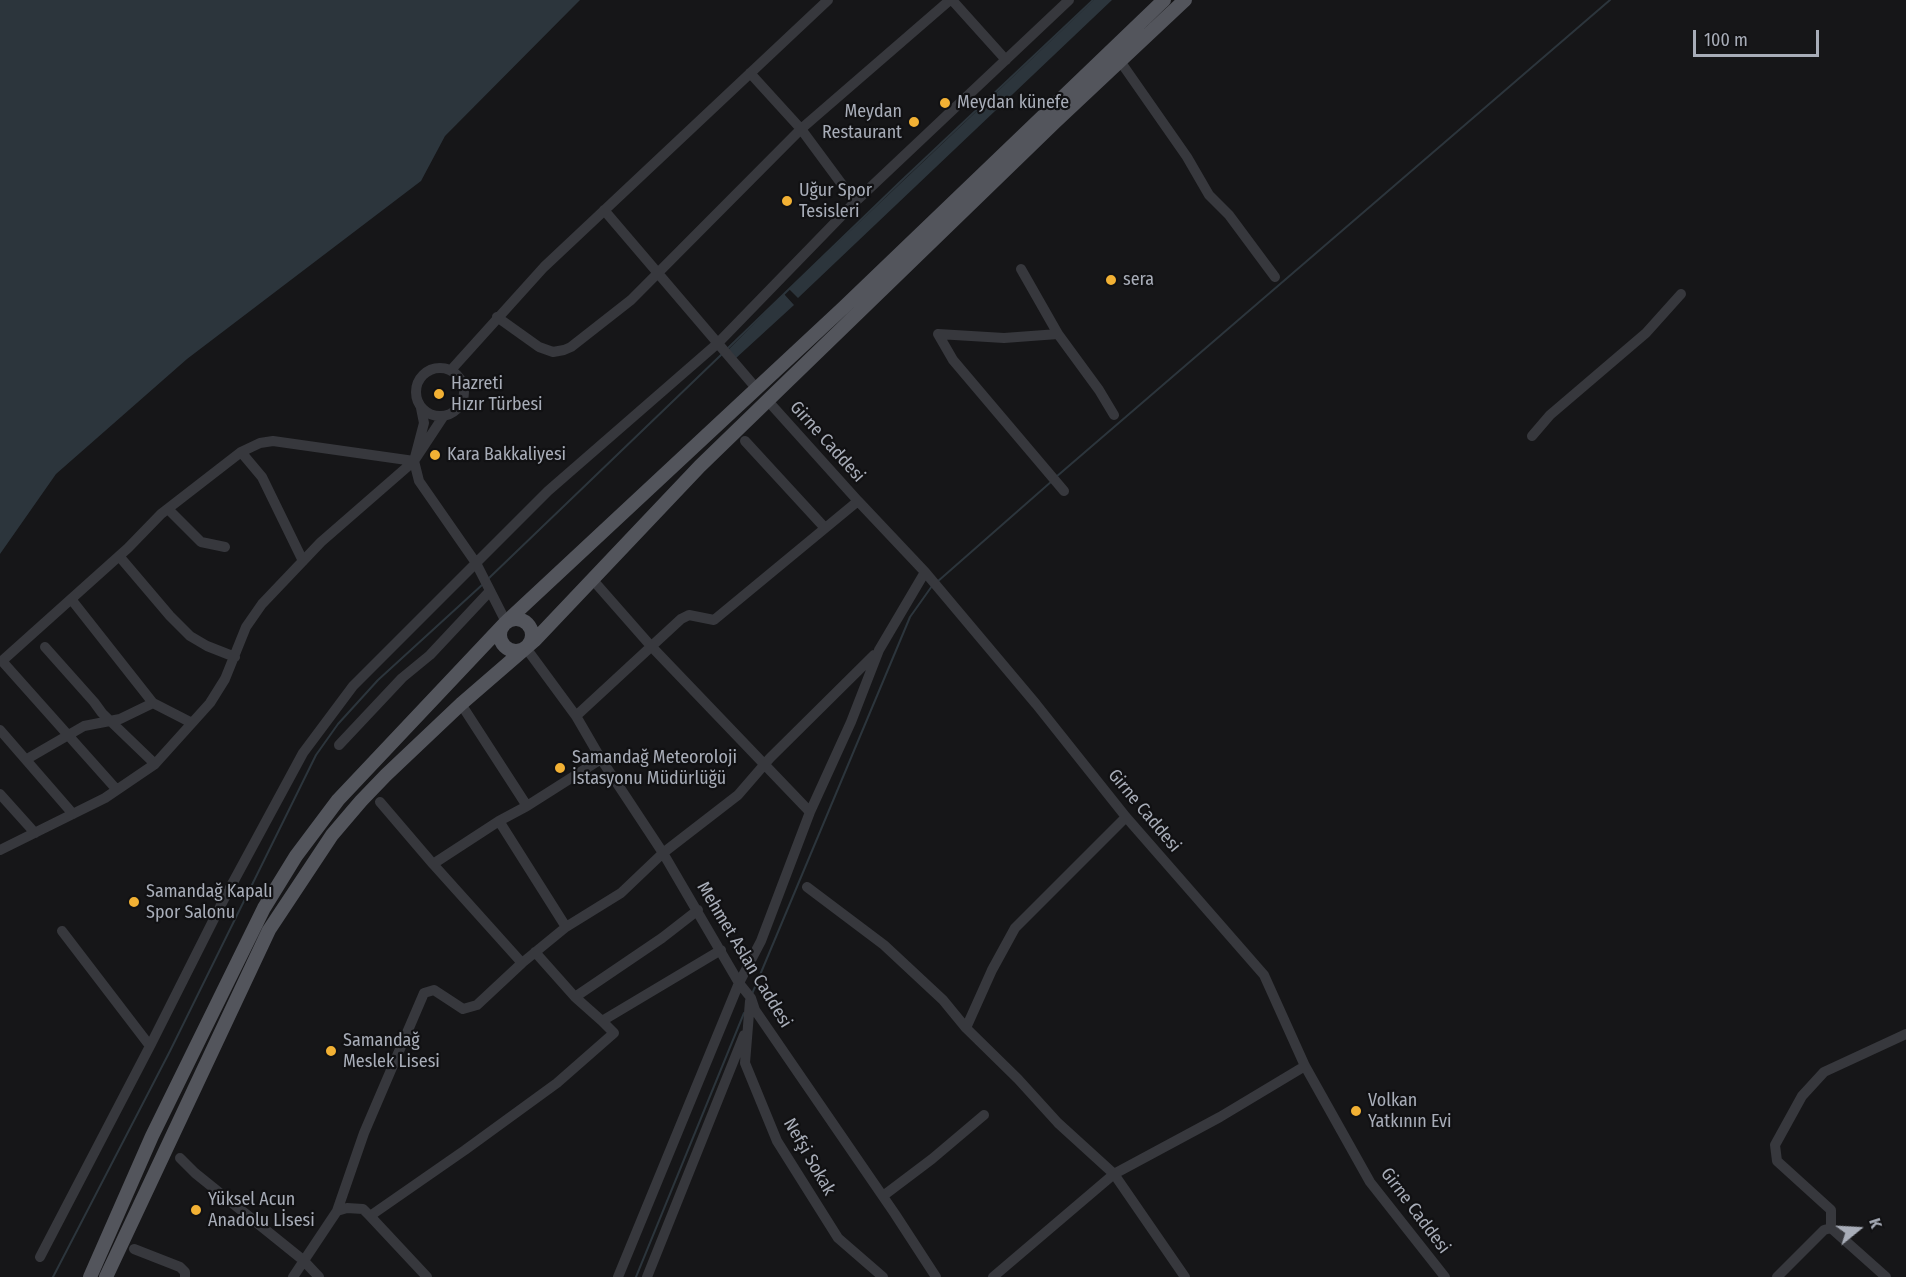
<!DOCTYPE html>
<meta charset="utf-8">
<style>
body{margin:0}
#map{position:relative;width:1906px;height:1277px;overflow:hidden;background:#161618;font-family:"Fira Sans Condensed",sans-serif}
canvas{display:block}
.north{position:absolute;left:1828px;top:1199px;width:60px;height:60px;-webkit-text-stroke:4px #111113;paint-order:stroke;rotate:72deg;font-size:16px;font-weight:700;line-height:24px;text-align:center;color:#a8adb8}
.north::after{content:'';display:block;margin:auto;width:21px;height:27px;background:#a8adb8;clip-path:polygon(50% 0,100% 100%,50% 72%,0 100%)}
.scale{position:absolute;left:1693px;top:30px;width:126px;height:27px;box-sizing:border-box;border:3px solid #a8adb8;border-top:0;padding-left:8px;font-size:18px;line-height:21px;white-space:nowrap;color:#a8adb8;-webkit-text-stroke:4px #111113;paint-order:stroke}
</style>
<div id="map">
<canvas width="1906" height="1277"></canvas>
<div class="north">K</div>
<div class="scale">100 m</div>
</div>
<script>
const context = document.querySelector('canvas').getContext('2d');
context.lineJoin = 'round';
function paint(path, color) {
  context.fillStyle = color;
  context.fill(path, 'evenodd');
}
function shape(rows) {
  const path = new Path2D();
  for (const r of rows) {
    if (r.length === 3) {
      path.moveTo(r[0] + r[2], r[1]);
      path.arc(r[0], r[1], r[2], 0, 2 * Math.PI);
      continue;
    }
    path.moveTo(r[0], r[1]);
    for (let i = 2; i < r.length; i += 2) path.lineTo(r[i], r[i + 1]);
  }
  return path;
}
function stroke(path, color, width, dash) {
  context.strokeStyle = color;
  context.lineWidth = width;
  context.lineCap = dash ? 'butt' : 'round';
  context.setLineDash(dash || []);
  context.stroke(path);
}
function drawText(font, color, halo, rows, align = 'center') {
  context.font = font + ' "Fira Sans Condensed",sans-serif';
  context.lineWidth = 4.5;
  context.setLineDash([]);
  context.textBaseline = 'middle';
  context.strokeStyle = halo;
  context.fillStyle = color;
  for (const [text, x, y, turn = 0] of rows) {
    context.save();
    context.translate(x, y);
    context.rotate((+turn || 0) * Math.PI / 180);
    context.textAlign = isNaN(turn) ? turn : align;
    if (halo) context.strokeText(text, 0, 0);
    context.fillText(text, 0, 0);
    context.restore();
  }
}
paint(shape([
 [0,0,580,0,445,136,421,181,187,359,56,474,0,554],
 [1094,0,1112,0,798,298,789,289],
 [784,294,794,305,735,359,727,351]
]), '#2c353c');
stroke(shape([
 [728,348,900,182,1093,0],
 [1056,477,1610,0],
 [488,579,722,354],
 [937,582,1052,481],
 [752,994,910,617,932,586],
 [53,1277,170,1051,316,755,338,724,378,680,482,585],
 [636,1277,744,1013]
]), '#2c353c', 2);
stroke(shape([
 [952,0,1006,60],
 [1120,61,1187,157,1209,195,1229,215,1275,277],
 [750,73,801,129,855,202],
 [604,210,756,388],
 [1021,269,1058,334,1099,390,1114,415],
 [497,317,539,347,553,352,564,350,571,347,631,300,801,129,950,0],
 [938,334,953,360,1064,491],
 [938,334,1004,338,1058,334],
 [440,392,24],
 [451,370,544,267,828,0],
 [768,401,858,501,925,572,1036,704,1126,817,1264,975,1305,1066,1370,1182,1445,1277],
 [421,408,424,423,414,461,419,481,476,563,506,622],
 [1532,436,1550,415,1646,333,1681,294],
 [745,441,825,528],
 [241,452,262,477,303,561],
 [168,509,201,542,225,547],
 [119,556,170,616,190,636,207,646,235,657],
 [592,579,650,645,810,812],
 [71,599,153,703,192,723],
 [45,647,94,702,102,713,155,764],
 [526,648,576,716,601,759,663,853,739,983,751,998,755,1010,895,1214,936,1277],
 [461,704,527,806],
 [576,716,681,619,689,615,714,620,858,501],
 [0,730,73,814],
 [339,745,402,678,430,655,490,591],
 [27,759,84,726,120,719,153,703],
 [117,790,2,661,128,548,161,514,241,452,260,443,273,441,414,461],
 [0,794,35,833],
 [380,802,433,864,499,821,527,806,601,759],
 [499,821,566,927,621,893,663,853,738,795,770,758,874,655],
 [0,850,105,798,155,764,210,703,225,679,246,627,262,604,321,542,414,461,443,417],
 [433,864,522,963,566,927],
 [807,887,884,945,943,1000,966,1028,1018,1079,1058,1123,1114,1174,1185,1277],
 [62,931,150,1046],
 [535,952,575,997,602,1021,721,950],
 [522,963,477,1005,463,1009,434,990,424,993,364,1133,337,1211,347,1208,363,1209,370,1216,465,1150,557,1083,614,1033,602,1021],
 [575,997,662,938,698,910],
 [750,1001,745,1063,777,1141,838,1238,883,1277],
 [966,1028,992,970,1015,928,1126,817],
 [180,1158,195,1173,303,1260,319,1277],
 [883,1196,932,1159,984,1115],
 [370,1216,427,1277],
 [134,1249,180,1267,185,1272,185,1277],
 [40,1257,150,1046,224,899,303,753,353,686,548,491,718,343,855,202,1069,0],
 [293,1277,337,1211],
 [618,1277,739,983,761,941,810,812,851,722,879,650,925,572],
 [647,1277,744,1035],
 [993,1277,1114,1174,1220,1117,1305,1066],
 [1777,1277,1824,1230,1831,1228],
 [1886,1277,1831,1228,1831,1210,1777,1161,1775,1145,1802,1096,1824,1072,1906,1034]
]), '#37383d', 10);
stroke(shape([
 [516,635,16],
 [90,1277,152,1136,264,908,296,856,338,800,506,622,843,308,1164,0],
 [106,1277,269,930,332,835,361,801,386,775,461,704,535,640,700,466,1055,122,1185,0]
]), '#53555c', 14);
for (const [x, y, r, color] of [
 [945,103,6,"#f2b134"],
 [914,122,6,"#f2b134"],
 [787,201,6,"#f2b134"],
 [1111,280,6,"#f2b134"],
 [439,394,6,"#f2b134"],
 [435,455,6,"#f2b134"],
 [560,768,6,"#f2b134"],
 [134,902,6,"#f2b134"],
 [331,1051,6,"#f2b134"],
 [1356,1111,6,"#f2b134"],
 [196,1210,6,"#f2b134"]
]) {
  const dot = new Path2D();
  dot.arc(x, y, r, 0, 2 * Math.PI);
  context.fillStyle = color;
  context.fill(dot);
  stroke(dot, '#111113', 2);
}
drawText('18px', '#a8adb8', '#111113', [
 ["Meydan künefe",957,103],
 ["Meydan",902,112,"right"],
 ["Restaurant",902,133,"right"],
 ["Uğur Spor",799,191],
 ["Tesisleri",799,212],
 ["sera",1123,280],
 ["Hazreti",451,384],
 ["Hızır Türbesi",451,405],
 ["Kara Bakkaliyesi",447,455],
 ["Samandağ Meteoroloji",572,758],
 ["İstasyonu Müdürlüğü",572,779],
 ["Samandağ Kapalı",146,892],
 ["Spor Salonu",146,913],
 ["Samandağ",343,1041],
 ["Meslek Lisesi",343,1062],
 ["Volkan",1368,1101],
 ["Yatkının Evi",1368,1122],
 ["Yüksel Acun",208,1200],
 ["Anadolu Lİsesi",208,1221]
], 'left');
drawText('18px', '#a8adb8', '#111113', [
 ["Girne Caddesi",827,442,48],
 ["Girne Caddesi",1144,811,50],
 ["Mehmet Aslan Caddesi",744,955,59],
 ["Nefşi Sokak",809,1157,60],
 ["Girne Caddesi",1415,1211,53]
]);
</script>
